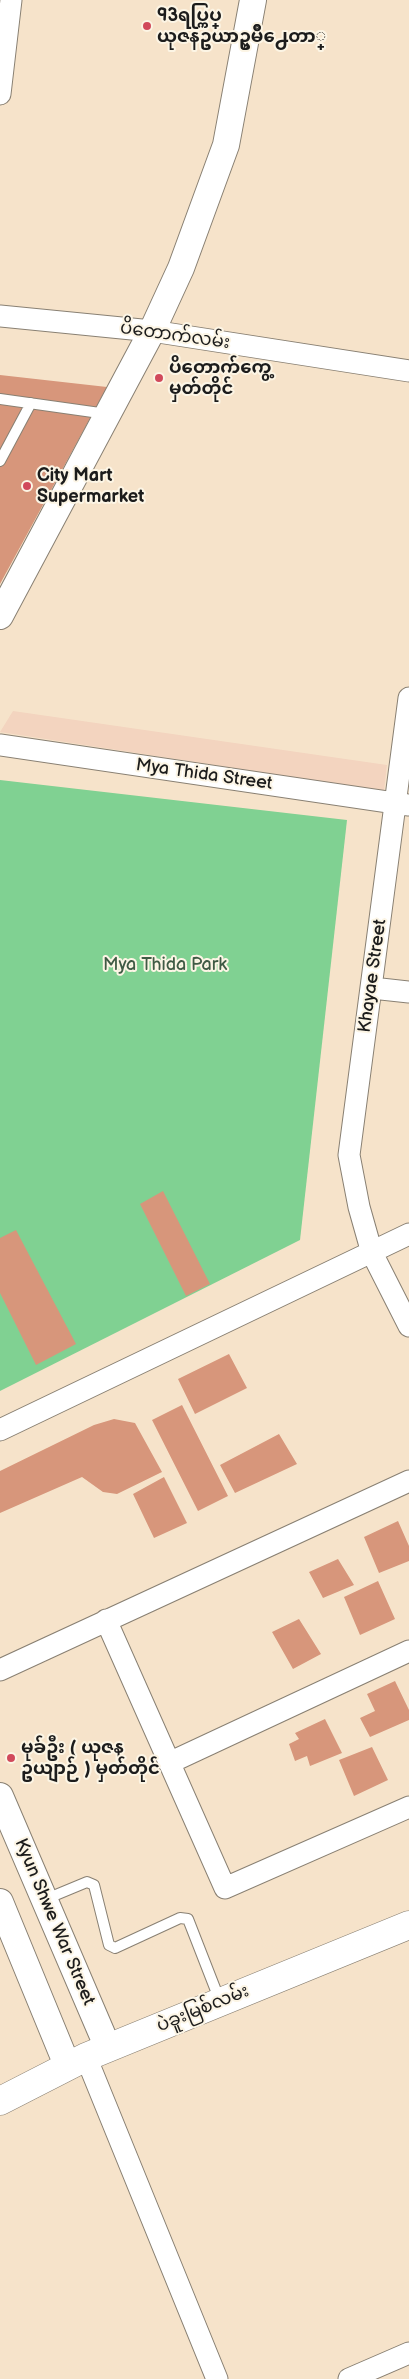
<!DOCTYPE html>
<meta charset="utf-8">
<style>
body{margin:0}
canvas{display:block;background:#f6e3ca}
</style>
<canvas width="409" height="2379"></canvas>
<script>
const context = document.querySelector('canvas').getContext('2d');
context.lineJoin = 'round';
function paint(path, color) {
  context.fillStyle = color;
  context.fill(path, 'evenodd');
}
function shape(rows) {
  const path = new Path2D();
  for (const r of rows) {
    path.moveTo(r[0], r[1]);
    for (let i = 2; i < r.length; i += 2) path.lineTo(r[i], r[i + 1]);
  }
  return path;
}
function stroke(path, color, width, dash) {
  context.strokeStyle = color;
  context.lineWidth = width;
  context.lineCap = dash ? 'butt' : 'round';
  context.setLineDash(dash || []);
  context.stroke(path);
}
function drawText(font, color, halo, rows, align = 'center') {
  context.font = font + ' "Balsamiq Sans","Noto Sans Myanmar",sans-serif';
  context.lineWidth = 4;
  context.setLineDash([]);
  context.textBaseline = 'middle';
  context.strokeStyle = halo;
  context.fillStyle = color;
  for (const [text, x, y, turn = 0] of rows) {
    context.save();
    context.translate(x, y);
    context.rotate((+turn || 0) * Math.PI / 180);
    context.textAlign = isNaN(turn) ? turn : align;
    if (halo) context.strokeText(text, 0, 0);
    context.fillText(text, 0, 0);
    context.restore();
  }
}
paint(shape([
 [13,711,387,765,384,791,0,732]
]), '#f3d4bf');
paint(shape([
 [0,780,347,820,300,1240,0,1391]
]), '#80d192');
paint(shape([
 [0,375,107,387,0,584],
 [163,1191,210,1284,186,1296,140,1204],
 [16,1230,76,1344,36,1365,0,1293,0,1238],
 [229,1354,247,1388,195,1414,178,1379],
 [182,1405,228,1496,198,1511,152,1420],
 [114,1419,135,1423,162,1472,117,1494,103,1492,82,1477,0,1513,0,1471,94,1425],
 [279,1434,297,1464,235,1493,220,1465],
 [164,1477,187,1523,154,1538,133,1494],
 [398,1521,409,1546,409,1561,379,1573,364,1537],
 [338,1559,354,1585,323,1598,309,1572],
 [378,1581,395,1619,360,1635,344,1597],
 [299,1619,321,1654,293,1669,272,1632],
 [395,1681,409,1710,409,1720,370,1737,360,1718,375,1711,367,1694],
 [325,1719,342,1753,310,1766,307,1756,295,1761,289,1744,299,1739,295,1733],
 [372,1747,388,1780,354,1796,339,1760]
]), '#d7967b');
const service = shape([
 [0,399,107,414],
 [0,461,31,403],
 [46,1899,87,1882,94,1885,109,1945,115,1948,180,1918,188,1919,220,2001]
]);
const minor = shape([
 [0,94,11,0],
 [0,316,152,331,409,371],
 [409,698,349,1155,359,1207,372,1253,409,1326],
 [0,745,409,805],
 [372,988,409,992],
 [0,1430,409,1234],
 [106,1620,225,1888,409,1807],
 [0,1670,409,1481],
 [169,1763,409,1651],
 [86,2057,217,2379],
 [349,2379,409,2353]
]);
const tertiary = shape([
 [0,616,152,331,181,268,226,145,253,0],
 [0,1796,108,2048],
 [0,1902,67,2065]
]);
const secondary = shape([
 [0,2101,86,2057,409,1925]
]);
stroke(service, '#898073', 12);
stroke(minor, '#898073', 23);
stroke(tertiary, '#898073', 28);
stroke(secondary, '#898073', 29);
stroke(service, '#fff', 10);
stroke(minor, '#fff', 21);
stroke(tertiary, '#fff', 26);
stroke(secondary, '#fff', 28);
for (const [x, y, r, color] of [
 [147,26,5,"#d1495b"],
 [159,378,5,"#d1495b"],
 [27,486,5,"#d1495b"],
 [11,1758,5,"#d1495b"]
]) {
  const dot = new Path2D();
  dot.arc(x, y, r, 0, 2 * Math.PI);
  context.fillStyle = color;
  context.fill(dot);
  stroke(dot, '#fcf5e5', 2);
}
drawText('bold 18px', '#1c1c1c', '#fcf5e5', [
 ["93ရပ္ကြပ္",157,16],
 ["ယုဇနဥယာဥ္ၿမိဳ႕ေတာ္",157,37],
 ["ပိတောက်ကွေ့",169,368],
 ["မှတ်တိုင်",169,389],
 ["City Mart",37,476],
 ["Supermarket",37,497],
 ["မုခ်ဦး ( ယုဇန",21,1748],
 ["ဥယျာဉ် ) မှတ်တိုင်",21,1769]
], 'left');
drawText('18px', '#1c1c1c', '#fcf5e5', [
 ["ပိတောက်လမ်း",175,336,8],
 ["Mya Thida Street",204,775,8],
 ["Khayae Street",373,976,-82],
 ["Kyun Shwe War Street",54,1922,67],
 ["ပဲခူးမြစ်လမ်း",203,2009,-22]
]);
drawText('18px', '#3f5b45', '#fcf5e5', [
 ["Mya Thida Park",165,965]
]);
</script>
